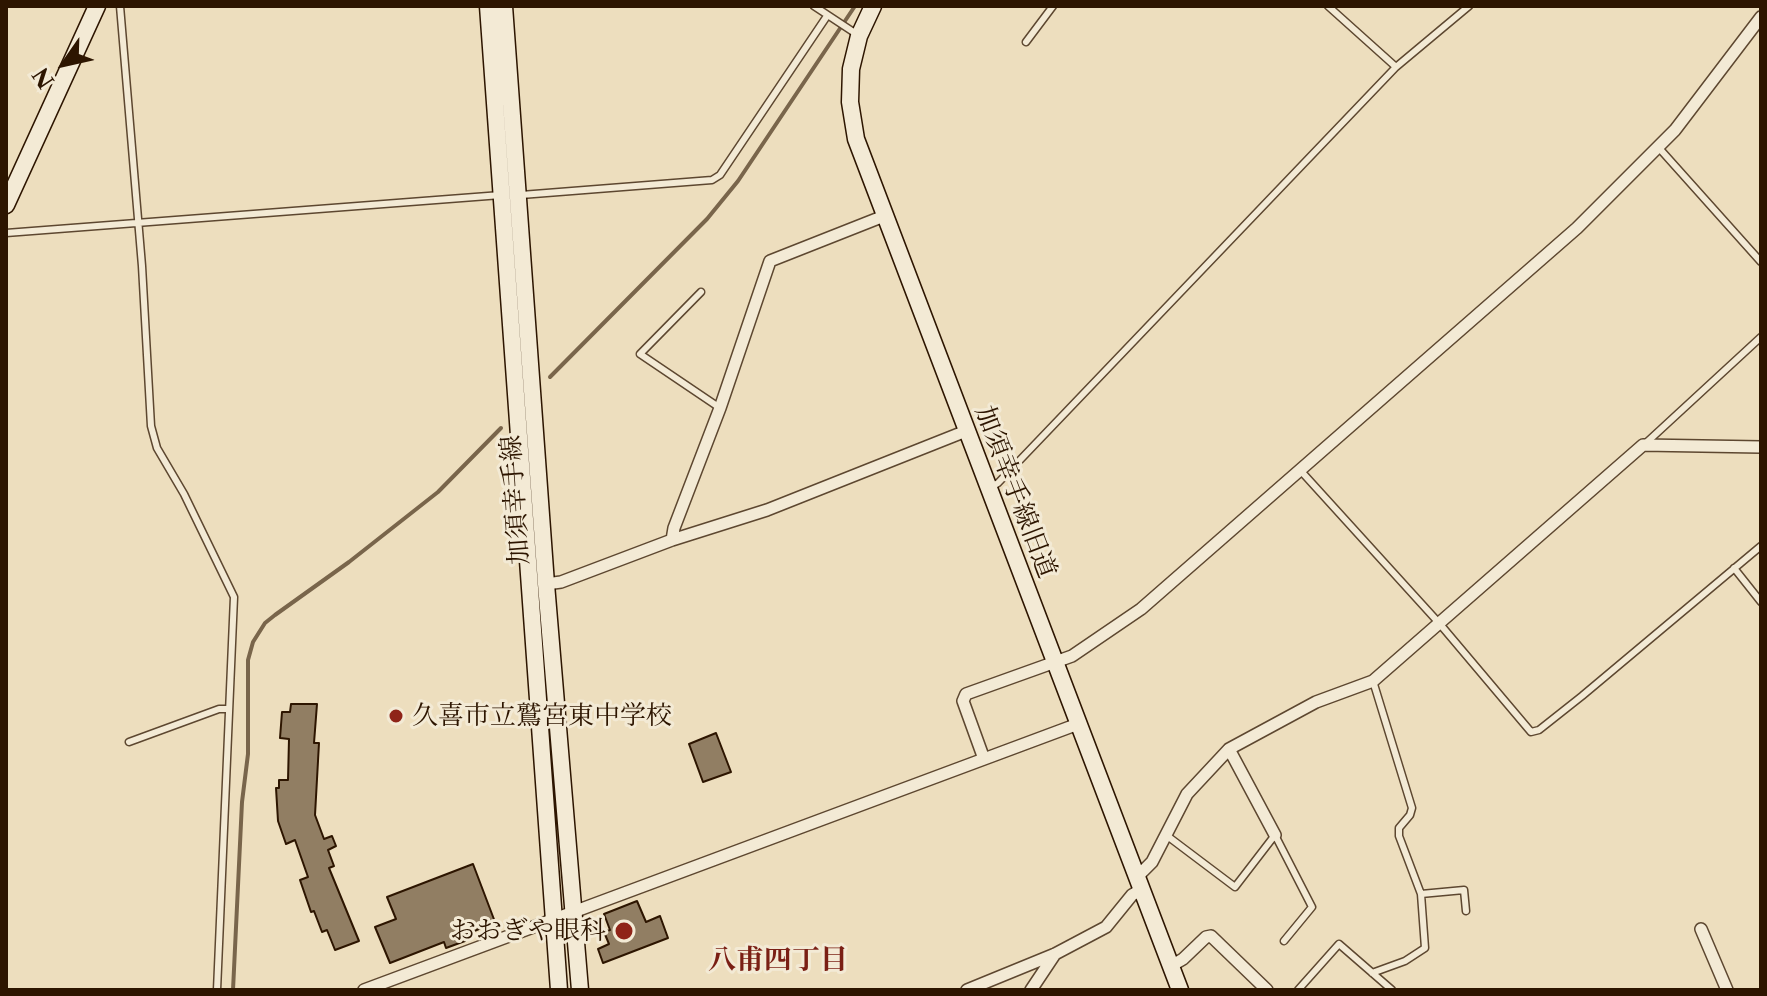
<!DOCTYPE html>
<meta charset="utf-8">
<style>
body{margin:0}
#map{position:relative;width:1767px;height:996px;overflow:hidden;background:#eddebe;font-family:"Libre Caslon Text",serif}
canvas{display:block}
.frame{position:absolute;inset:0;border:8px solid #2d1500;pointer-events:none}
.north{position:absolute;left:24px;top:24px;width:80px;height:80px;-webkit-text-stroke:6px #f3ead5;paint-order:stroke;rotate:236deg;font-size:22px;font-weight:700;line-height:32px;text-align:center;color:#2d1500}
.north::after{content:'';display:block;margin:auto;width:28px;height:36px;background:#2d1500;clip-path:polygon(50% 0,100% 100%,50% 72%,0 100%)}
</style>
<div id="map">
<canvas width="1767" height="996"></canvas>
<div class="frame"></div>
<div class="north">N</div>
</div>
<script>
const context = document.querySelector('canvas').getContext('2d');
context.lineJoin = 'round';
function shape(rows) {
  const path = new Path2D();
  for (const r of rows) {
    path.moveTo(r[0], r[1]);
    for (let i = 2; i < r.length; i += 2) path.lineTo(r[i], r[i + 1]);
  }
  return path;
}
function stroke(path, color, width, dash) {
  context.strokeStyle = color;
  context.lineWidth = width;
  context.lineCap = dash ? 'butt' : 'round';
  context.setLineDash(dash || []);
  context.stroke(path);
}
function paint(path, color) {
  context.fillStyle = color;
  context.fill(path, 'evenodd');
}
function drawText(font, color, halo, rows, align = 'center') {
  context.font = font + ' "Libre Caslon Text","Noto Serif JP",serif';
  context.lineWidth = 6;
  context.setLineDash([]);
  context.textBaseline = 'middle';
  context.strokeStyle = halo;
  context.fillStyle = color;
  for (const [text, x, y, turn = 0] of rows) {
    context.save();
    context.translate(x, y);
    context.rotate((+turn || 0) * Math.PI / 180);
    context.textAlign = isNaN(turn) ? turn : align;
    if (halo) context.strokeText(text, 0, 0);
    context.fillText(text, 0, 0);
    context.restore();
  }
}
stroke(shape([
 [550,377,707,219,738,181,855,6],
 [233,990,242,802,248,754,248,660,253,642,265,623,275,615,349,562,438,492,501,428]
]), '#79654b', 4);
const building = shape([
 [291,704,317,704,314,743,319,743,315,815,324,839,332,836,336,846,328,850,334,866,329,868,359,941,335,950,327,930,322,932,314,911,311,912,300,880,308,877,295,840,286,844,278,821,276,788,279,788,279,780,288,780,289,739,280,738,282,712,290,712,291,704],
 [716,733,731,772,703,782,689,744,716,733],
 [473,864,495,922,463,936,465,941,446,948,444,942,390,963,375,927,396,919,387,897,473,864],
 [637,901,646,922,660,916,668,938,603,963,598,949,609,944,604,932,610,930,604,914,637,901]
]);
paint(building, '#917e63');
stroke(building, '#2d1500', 2);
const lane = shape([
 [120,6,142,266,151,426,157,448,184,494,234,597,217,990],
 [814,6,858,35],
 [1328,6,1396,67],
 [1026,42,1053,6],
 [1659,148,1761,262],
 [521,195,712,180,720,175,827,16],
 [6,233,501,195],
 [701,292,640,354,720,408],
 [1646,443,1761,337],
 [1300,470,1439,623,1531,732,1539,730,1582,696,1761,546],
 [990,488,998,483,1396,67,1469,6],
 [1734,568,1761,602],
 [129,742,219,709,229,709],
 [1166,835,1235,887,1275,835,1312,907,1284,941],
 [1421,894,1464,890,1466,911],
 [1372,973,1405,961,1425,948,1421,894,1399,836,1399,828,1410,815,1412,808,1373,681],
 [1298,990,1339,944,1392,990]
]);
const street = shape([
 [672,540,674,528,720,408,770,261,884,216],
 [546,584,561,582,672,540,767,510,966,431],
 [1229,749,1275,835],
 [984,759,963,701,966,694,1072,656,1141,609,1577,228,1675,130,1761,17],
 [1137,877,1152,862,1187,794,1229,749,1316,702,1373,681,1643,445,1761,447],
 [1701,929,1727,990],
 [1171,966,1183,959,1206,937,1211,936,1267,990],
 [364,990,1078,724],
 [967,990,1055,954,1106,927,1132,895,1142,889],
 [1031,990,1055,954]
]);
const secondary = shape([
 [488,6,559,990],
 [504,6,546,584,580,990],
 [873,6,859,36,851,69,850,102,856,139,1180,990],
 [6,205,97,6]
]);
stroke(lane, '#5d4730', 9);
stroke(street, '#5d4730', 14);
stroke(secondary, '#2d1500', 19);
stroke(lane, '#f3ead5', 6);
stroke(street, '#f3ead5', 11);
stroke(secondary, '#f3ead5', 16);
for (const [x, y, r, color] of [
 [396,716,8,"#8f2418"],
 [624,931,10,"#8f2418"]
]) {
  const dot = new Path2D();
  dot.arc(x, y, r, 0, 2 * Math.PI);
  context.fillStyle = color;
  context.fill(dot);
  stroke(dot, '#f3ead5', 3);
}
drawText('26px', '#2d1500', '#f3ead5', [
 ["加須幸手線旧道",1015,492,69],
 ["加須幸手線",516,500,-94]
]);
drawText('26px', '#2d1500', '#f3ead5', [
 ["久喜市立鷲宮東中学校",412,716],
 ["おおぎや眼科",606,931,"right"]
], 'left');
drawText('bold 28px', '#7a1f14', '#f3ead5', [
 ["八甫四丁目",778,961]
]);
</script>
